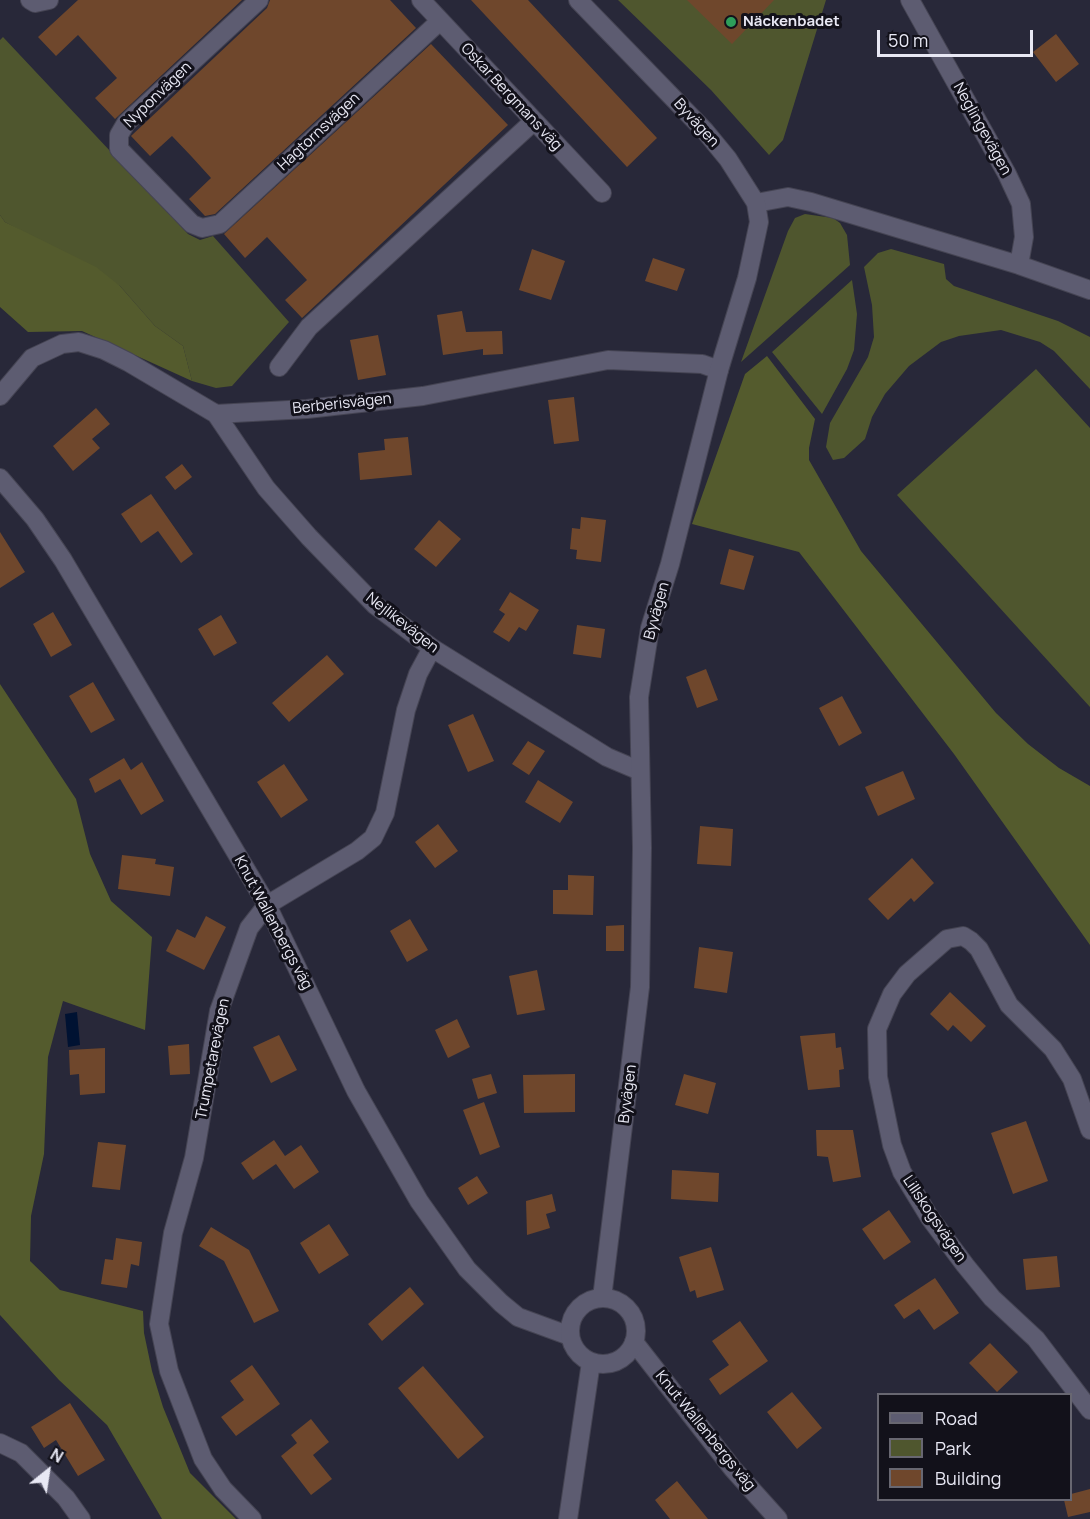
<!DOCTYPE html>
<meta charset="utf-8">
<style>
body{margin:0}
#map{position:relative;width:1090px;height:1519px;overflow:hidden;background:#282839;font-family:Manrope,sans-serif}
canvas{display:block}
.legend{position:absolute;left:877px;top:1393px;width:195px;height:108px;box-sizing:border-box;background:#12111a;border:2px solid #686771;margin:0;padding:8px 10px;list-style:none;font-size:18px;color:#e8e8f4}
.legend li{display:flex;align-items:center;gap:12px;height:30px}
.legend b{width:30px;border:2px solid #686771}
.north{position:absolute;left:18px;top:1441px;width:60px;height:60px;-webkit-text-stroke:4px #12111a;paint-order:stroke;rotate:30deg;font-size:16px;font-weight:700;line-height:24px;text-align:center;color:#e8e8f4}
.north::after{content:'';display:block;margin:auto;width:21px;height:27px;background:#e8e8f4;clip-path:polygon(50% 0,100% 100%,50% 72%,0 100%)}
.scale{position:absolute;left:877px;top:30px;width:156px;height:27px;box-sizing:border-box;border:3px solid #e8e8f4;border-top:0;padding-left:8px;font-size:18px;line-height:21px;white-space:nowrap;color:#e8e8f4;-webkit-text-stroke:4px #12111a;paint-order:stroke}
</style>
<div id="map">
<canvas width="1090" height="1519"></canvas>
<ul class="legend">
<li><b style="height:8px;background:#5d5c71"></b>Road</li>
<li><b style="height:16px;background:#4f562e"></b>Park</li>
<li><b style="height:16px;background:#6f472c"></b>Building</li>
</ul>
<div class="north">N</div>
<div class="scale">50 m</div>
</div>
<script>
const context = document.querySelector('canvas').getContext('2d');
context.lineJoin = 'round';
function paint(path, color) {
  context.fillStyle = color;
  context.fill(path, 'evenodd');
}
function shape(rows) {
  const path = new Path2D();
  for (const r of rows) {
    if (r.length === 3) {
      path.moveTo(r[0] + r[2], r[1]);
      path.arc(r[0], r[1], r[2], 0, 2 * Math.PI);
      continue;
    }
    path.moveTo(r[0], r[1]);
    for (let i = 2; i < r.length; i += 2) path.lineTo(r[i], r[i + 1]);
  }
  return path;
}
function stroke(path, color, width, dash) {
  context.strokeStyle = color;
  context.lineWidth = width;
  context.lineCap = dash ? 'butt' : 'round';
  context.setLineDash(dash || []);
  context.stroke(path);
}
function drawText(font, color, halo, rows, align = 'center') {
  context.font = font + ' Manrope,sans-serif';
  context.lineWidth = 6;
  context.setLineDash([]);
  context.textBaseline = 'middle';
  context.strokeStyle = halo;
  context.fillStyle = color;
  for (const [text, x, y, turn = 0] of rows) {
    context.save();
    context.translate(x, y);
    context.rotate((+turn || 0) * Math.PI / 180);
    context.textAlign = isNaN(turn) ? turn : align;
    if (halo) context.strokeText(text, 0, 0);
    context.fillText(text, 0, 0);
    context.restore();
  }
}
paint(shape([
 [618,0,826,0,783,140,769,155,711,90],
 [3,37,188,234,200,240,213,236,289,322,232,386,216,388,192,381,183,346,155,326,120,286,5,222,0,215,0,40],
 [805,214,833,218,840,223,847,235,850,265,741,362,788,231,795,218],
 [891,249,944,264,946,279,954,286,1058,321,1090,337,1090,389,1054,351,1040,342,1001,330,959,336,941,342,909,366,885,394,872,417,865,439,844,458,833,460,826,447,830,423,868,357,874,337,872,305,864,267,878,253],
 [852,280,857,314,854,350,847,369,822,414,772,352],
 [1036,369,1090,428,1090,707,897,495]
]), '#4f562e');
paint(shape([
 [0,215,5,222,96,267,120,286,155,326,183,346,192,381,82,331,28,332,0,307],
 [767,356,815,419,809,448,809,460,861,551,996,713,1028,744,1059,768,1090,786,1090,945,954,754,799,552,692,524,745,374],
 [0,684,76,799,90,854,111,901,152,937,145,1030,63,1001,48,1057,44,1154,31,1216,30,1261,60,1290,143,1311,144,1333,152,1371,163,1407,190,1473,236,1519,162,1519,107,1425,59,1380,0,1315]
]), '#545b2d');
paint(shape([
 [77,1012,80,1045,68,1047,65,1014]
]), '#001232');
paint(shape([
 [78,0,242,0,115,119,95,98,117,78,78,35,56,56,38,37],
 [270,0,390,0,416,28,215,214,205,216,189,199,211,178,192,157,172,136,150,156,131,136,267,8],
 [471,0,528,0,657,138,627,167],
 [687,0,774,0,732,44],
 [1056,34,1079,64,1056,82,1033,52],
 [431,44,508,125,302,318,285,300,307,280,267,237,245,258,224,234],
 [532,249,565,261,551,300,519,290],
 [653,258,685,269,677,291,645,281],
 [462,311,466,332,502,331,503,354,483,355,483,349,443,355,437,315],
 [378,335,386,375,358,380,350,340],
 [574,397,579,441,554,444,548,400],
 [96,408,110,424,92,439,100,448,73,471,53,446],
 [408,437,412,475,360,480,358,453,385,450,384,439],
 [182,464,192,477,175,490,165,477],
 [151,494,193,554,181,563,158,531,141,543,121,514],
 [581,517,606,520,601,562,576,559,577,550,570,549,572,528,580,529],
 [439,520,461,539,436,567,414,549],
 [0,532,25,572,0,588],
 [729,549,754,556,744,590,720,584],
 [510,592,539,610,526,631,519,627,509,642,493,632,505,614,499,610],
 [53,612,72,645,51,657,33,624],
 [221,615,237,643,214,656,198,629],
 [577,625,605,629,601,658,573,654],
 [327,655,344,674,289,722,272,703],
 [706,669,718,700,697,708,686,677],
 [93,682,115,720,91,733,69,696],
 [842,696,862,733,839,746,819,708],
 [473,714,494,761,468,772,448,725],
 [528,741,545,751,529,775,512,764],
 [124,758,131,770,142,762,164,801,141,815,120,779,95,793,89,779],
 [284,764,308,800,281,818,257,782],
 [903,771,915,799,878,816,865,787],
 [538,780,573,802,560,823,525,802],
 [438,824,458,851,435,868,415,842],
 [700,826,733,829,731,866,697,864],
 [122,855,156,859,155,864,174,867,170,896,118,889],
 [912,858,934,883,914,902,911,898,888,920,868,899],
 [568,875,594,876,593,915,553,914,553,890,568,890],
 [206,916,226,927,204,970,166,951,177,929,195,938],
 [410,919,428,950,407,962,390,931],
 [624,925,624,951,606,951,606,926],
 [699,947,733,952,727,993,694,988],
 [537,970,545,1010,517,1015,509,976],
 [950,992,986,1026,971,1042,953,1025,948,1031,930,1014],
 [457,1019,470,1047,448,1058,435,1030],
 [835,1033,836,1048,841,1047,844,1069,839,1070,840,1087,808,1090,800,1036],
 [279,1035,297,1070,271,1083,253,1047],
 [189,1044,190,1074,170,1075,168,1046],
 [105,1048,105,1093,80,1095,79,1074,70,1075,69,1050],
 [491,1074,497,1093,478,1099,472,1079],
 [575,1074,575,1112,524,1113,523,1075],
 [684,1074,716,1083,708,1114,675,1105],
 [484,1102,500,1147,480,1155,463,1110],
 [1026,1121,1048,1181,1013,1194,991,1133],
 [816,1130,853,1130,861,1177,833,1182,828,1157,817,1156],
 [274,1140,285,1156,301,1145,319,1172,294,1189,276,1164,253,1180,241,1163],
 [98,1142,126,1145,120,1190,92,1187],
 [672,1170,719,1173,718,1202,671,1199],
 [477,1176,488,1193,468,1205,458,1188],
 [552,1194,556,1211,546,1214,550,1228,527,1235,526,1201],
 [889,1210,911,1242,884,1260,862,1229],
 [329,1224,349,1255,319,1274,300,1243],
 [211,1227,249,1250,279,1311,254,1323,224,1261,199,1246],
 [116,1238,142,1242,139,1266,131,1264,127,1288,101,1284,105,1259,113,1260],
 [711,1247,724,1290,697,1298,695,1290,690,1292,679,1257],
 [1057,1256,1060,1287,1026,1290,1023,1259],
 [935,1278,959,1313,934,1330,919,1309,904,1319,894,1305],
 [410,1287,424,1304,382,1341,368,1324],
 [740,1321,768,1361,720,1395,709,1379,729,1365,712,1341],
 [990,1343,1018,1372,997,1392,969,1363],
 [252,1365,280,1404,236,1436,221,1417,244,1400,230,1381],
 [423,1366,484,1437,458,1459,398,1388],
 [792,1392,822,1428,797,1449,767,1412],
 [70,1403,105,1460,78,1476,56,1440,44,1448,31,1427],
 [311,1419,329,1442,313,1455,332,1479,311,1495,281,1456,297,1443,291,1435],
 [677,1481,708,1519,670,1519,655,1500],
 [1090,1489,1090,1512,1068,1517,1064,1500,1071,1500,1071,1494]
]), '#6f472c');
const minor = shape([
 [30,0,35,3,49,0],
 [259,0,126,123,119,135,119,149,192,224,202,228,220,224,440,21],
 [421,0,602,193],
 [910,0,1007,174,1021,204,1024,237,1019,265],
 [756,203,788,197,811,202,1019,265,1090,290],
 [279,367,309,327,534,121],
 [0,396,32,358,62,344,79,342,104,350,128,362,216,414,307,409,423,396,608,360,702,364,719,370],
 [216,414,266,488,309,537,375,605,432,648,607,757,640,771],
 [0,478,35,519,63,560,267,905,356,1091,419,1201,467,1269,501,1303,518,1317,570,1336],
 [1090,1130,1072,1079,1053,1049,1009,1005,979,949,971,941,963,936,947,939,907,974,892,994,877,1029,878,1077,892,1145,902,1172,930,1218,965,1265,992,1298,1036,1339,1090,1410],
 [634,1342,733,1469,778,1519],
 [0,1443,21,1453,66,1498,81,1519],
 [252,1519,223,1489,203,1459,169,1371,159,1324,173,1233,194,1158,219,1011,249,928,267,905,357,851,373,838,385,813,406,710,418,674,432,648]
]);
const tertiary = shape([
 [578,0,705,131,728,159,756,203,759,222,747,278,719,370,670,564,650,628,639,697,642,848,640,987,602,1298],
 [603,1331,33],
 [568,1519,591,1362]
]);
stroke(minor, '#454453', 20);
stroke(tertiary, '#454453', 20);
stroke(minor, '#5d5c71', 18);
stroke(tertiary, '#5d5c71', 18);
for (const [x, y, r, color] of [
 [731,22,6,"#2e9e5b"]
]) {
  const dot = new Path2D();
  dot.arc(x, y, r, 0, 2 * Math.PI);
  context.fillStyle = color;
  context.fill(dot);
  stroke(dot, '#12111a', 2);
}
drawText('bold 15px', '#e8e8f4', '#12111a', [
 ["Näckenbadet",743,22]
], 'left');
drawText('15px', '#e8e8f4', '#12111a', [
 ["Nyponvägen",158,95,-44],
 ["Oskar Bergmans väg",511,97,47],
 ["Byvägen",696,123,48],
 ["Neglingevägen",982,129,61],
 ["Hagtornsvägen",319,132,-43],
 ["Berberisvägen",342,404,-6],
 ["Byvägen",657,611,-75],
 ["Nejlikevägen",402,623,38],
 ["Knut Wallenbergs väg",273,923,62],
 ["Trumpetarevägen",213,1059,-79],
 ["Byvägen",628,1094,-83],
 ["Lillskogsvägen",934,1219,56],
 ["Knut Wallenbergs väg",705,1431,51]
]);
</script>
